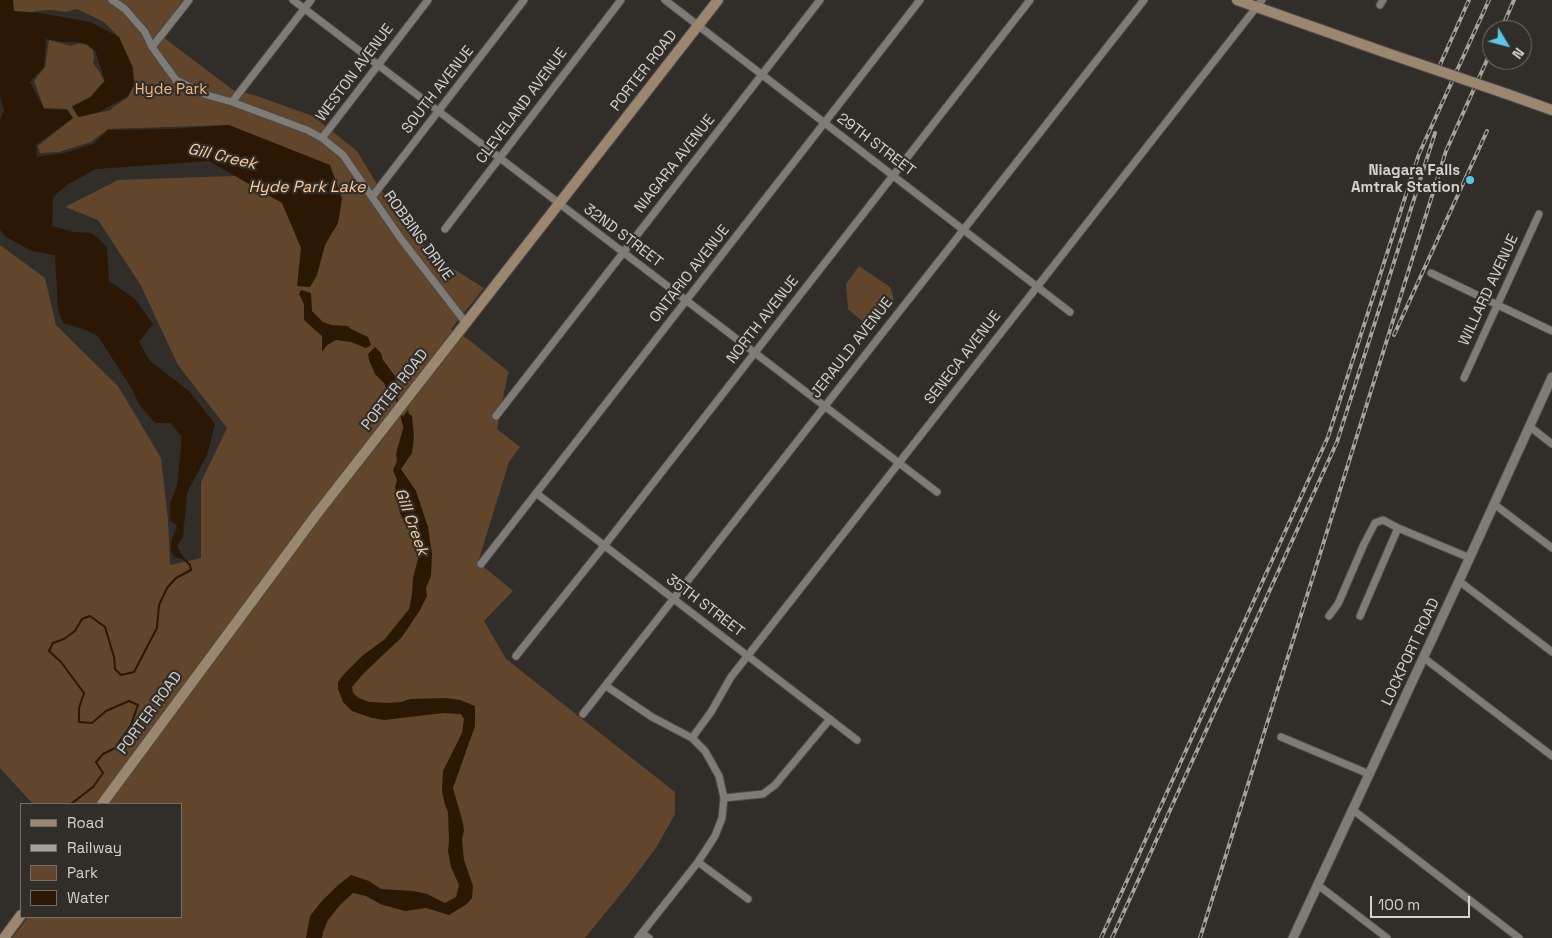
<!DOCTYPE html>
<style>
body{margin:0}
#map{position:relative;width:1552px;height:938px;overflow:hidden;background:#312d29;font-family:"Space Grotesk",sans-serif}
canvas{display:block}
.legend{position:absolute;left:20px;top:803px;width:162px;height:115px;box-sizing:border-box;background:#312d29;border:1px solid #726f6b;margin:0;padding:6px 9px;list-style:none;font-size:15px;color:#d4d2cf}
.legend li{display:flex;align-items:center;gap:10px;height:25px}
.legend b{width:25px;border:1px solid #726f6b}
.north{position:absolute;left:1482px;top:20px;width:50px;height:50px;box-sizing:border-box;background:#312d29;border:1px solid #726f6b;border-radius:50%;rotate:127deg;font-size:14px;font-weight:700;line-height:20px;text-align:center;color:#d4d2cf}
.north::after{content:'';display:block;margin:auto;width:18px;height:22px;background:#58c8e4;clip-path:polygon(50% 0,100% 100%,50% 72%,0 100%)}
.scale{position:absolute;left:1370px;top:896px;width:100px;height:22px;box-sizing:border-box;border:2px solid #d4d2cf;border-top:0;padding-left:6px;font-size:15px;line-height:18px;white-space:nowrap;color:#d4d2cf;-webkit-text-stroke:4px #312d29;paint-order:stroke}
</style>
<div id="map">
<canvas width="1552" height="938"></canvas>
<ul class="legend">
<li><b style="height:6px;background:#9b866f"></b>Road</li>
<li><b style="height:6px;background:#a5a39f"></b>Railway</li>
<li><b style="height:14px;background:#61462b"></b>Park</li>
<li><b style="height:14px;background:#2a1804"></b>Water</li>
</ul>
<div class="north">N</div>
<div class="scale">100 m</div>
</div>
<script>
const context = document.querySelector('canvas').getContext('2d');
context.lineJoin = 'round';
function paint(path, color) {
  context.fillStyle = color;
  context.fill(path, 'evenodd');
}
function shape(rows) {
  const path = new Path2D();
  for (const r of rows) {
    path.moveTo(r[0], r[1]);
    for (let i = 2; i < r.length; i += 2) path.lineTo(r[i], r[i + 1]);
  }
  return path;
}
function stroke(path, color, width, dash) {
  context.strokeStyle = color;
  context.lineWidth = width;
  context.lineCap = dash ? 'butt' : 'round';
  context.setLineDash(dash || []);
  context.stroke(path);
}
function drawText(font, color, halo, rows, align = 'center') {
  context.font = font + ' "Space Grotesk",sans-serif';
  context.lineWidth = 4.5;
  context.setLineDash([]);
  context.textBaseline = 'middle';
  context.strokeStyle = halo;
  context.fillStyle = color;
  for (const [text, x, y, turn = 0] of rows) {
    context.save();
    context.translate(x, y);
    context.rotate((+turn || 0) * Math.PI / 180);
    context.textAlign = isNaN(turn) ? turn : align;
    if (halo) context.strokeText(text, 0, 0);
    context.fillText(text, 0, 0);
    context.restore();
  }
}
paint(shape([
 [10,0,184,0,159,34,233,90,254,95,313,116,357,151,378,186,430,254,484,288,451,329,468,339,509,372,507,378,497,429,520,447,509,462,478,562,513,591,484,621,506,659,675,792,675,814,656,848,629,884,585,938,12,938,28,917,181,917,181,804,33,804,0,768,0,245,45,278,56,325,118,386,161,458,168,520,170,565,201,558,201,482,227,428,178,365,140,284,98,220,65,207,118,180,261,175,229,125,108,129,91,142,59,152,40,153,38,146,73,118,67,109,44,108,34,81,45,67,49,40,71,46,79,43,87,45,93,50,94,58,93,63,99,71,104,81,90,97,72,106,78,117,111,110,112,108,128,97,135,84,133,67,119,37,104,22,77,9,66,12,51,10,35,11,23,16,13,13],
 [859,266,890,287,894,299,870,328,848,309,846,284]
]), '#61462b');
paint(shape([
 [0,0,13,0,14,11,40,13,90,22,119,37,132,67,134,84,128,96,99,112,79,117,72,107,91,97,105,81,95,50,86,44,76,42,63,42,46,39,44,67,30,82,44,109,67,110,73,118,36,145,37,157,64,153,93,144,108,130,171,129,229,125,330,165,342,199,338,223,325,245,317,275,310,287,297,286,301,248,282,203,209,161,96,169,68,184,53,197,52,226,73,232,92,233,107,247,109,281,135,299,153,324,139,342,150,361,189,391,215,424,207,455,187,493,183,537,177,546,185,560,175,557,171,552,171,542,177,526,170,520,170,504,177,485,182,437,170,423,155,423,139,404,132,389,98,336,86,330,63,323,58,309,55,255,32,251,6,237,0,230,0,120,4,111,0,96],
 [301,290,311,293,312,311,323,322,331,325,348,326,351,329,368,337,371,345,366,348,351,342,336,340,327,345,322,352,322,336,304,320,304,304,299,294],
 [375,347,381,353,383,360,395,376,398,387,393,398,389,395,384,383,375,374,369,360,368,354],
 [408,410,409,414,412,416,414,437,412,453,401,469,416,491,428,527,432,554,431,576,426,588,427,596,420,610,402,637,363,674,352,687,353,693,359,698,369,702,388,703,401,702,411,699,445,698,460,700,475,706,475,726,453,788,463,823,464,831,462,839,464,860,473,886,472,898,467,904,449,915,426,908,405,911,380,904,366,896,353,893,340,905,328,920,323,932,322,938,306,938,310,916,321,902,337,886,351,875,369,881,381,889,413,891,427,894,445,903,456,897,459,885,451,867,448,851,449,840,448,812,445,805,442,791,443,771,462,733,464,719,461,714,443,713,384,720,372,718,352,711,343,702,338,689,338,682,344,674,362,656,385,639,409,609,412,595,413,578,420,551,416,538,412,531,405,524,400,513,395,487,397,480,393,470,397,461,396,454,404,425,402,418]
]), '#2a1804');
stroke(shape([
 [395,392,398,404],
 [401,414,404,426],
 [71,804,93,787,103,773,96,762,103,754,115,748,131,725,138,705,129,701,106,711,92,723,79,722,79,708,84,693,61,662,49,651,53,643,64,639,75,631,82,619,90,616,105,627,114,657,115,669,121,675,134,672,157,628,159,605,167,588,176,578,191,570,190,565,185,560]
]), '#2a1804', 2);
const minor = shape([
 [112,0,125,9,145,32,152,47,176,80,207,95,232,102,307,130,322,138,343,155,401,239,466,323],
 [293,0,937,492],
 [665,0,1070,312],
 [1380,5,1383,0],
 [152,47,189,0],
 [232,102,311,0],
 [322,138,428,0],
 [372,197,524,0],
 [445,229,621,0],
 [1431,273,1552,331],
 [1464,378,1539,214],
 [496,416,820,0],
 [1529,426,1552,444],
 [536,493,857,740],
 [1494,504,1552,548],
 [481,564,920,0],
 [1459,581,1552,652],
 [1329,616,1338,604,1364,544,1375,523,1383,520,1398,528,1470,558],
 [1360,616,1398,528],
 [516,656,604,546,1030,0],
 [1424,658,1552,756],
 [606,686,652,717,692,738,705,751,719,776,724,798,722,818,715,836,698,862,638,938],
 [583,714,1144,0],
 [1281,737,1369,774],
 [692,738,711,712,731,677,1262,0],
 [724,798,763,794,775,785,830,719],
 [1353,810,1519,938],
 [698,862,748,899],
 [1318,885,1387,938],
 [642,933,649,938]
]);
const tertiary = shape([
 [1293,938,1459,581,1552,377]
]);
const secondary = shape([
 [1237,0,1381,51],
 [1507,94,1552,110],
 [102,804,316,515,718,0],
 [4,938,21,915]
]);
stroke(minor, '#4d4a47', 9);
stroke(tertiary, '#4d4a47', 11);
stroke(secondary, '#4d4a47', 12);
stroke(minor, '#7f7b76', 7);
stroke(tertiary, '#7f7b76', 9);
stroke(secondary, '#9b866f', 10);
const rail = shape([
 [1501,30,1514,0],
 [1439,67,1469,0],
 [1394,335,1487,131],
 [1101,938,1328,437,1419,154,1489,0],
 [1112,938,1337,442,1435,133],
 [1200,938,1446,151,1492,49]
]);
stroke(rail, '#a5a39f', 4);
stroke(rail, '#312d29', 2, [5.5]);
const secondaryBridge = shape([
 [1381,51,1507,94]
]);
stroke(secondaryBridge, '#4d4a47', 12, []);
stroke(secondaryBridge, '#9b866f', 10);
for (const [x, y, r, color] of [
 [1470,180,5,"#58c8e4"]
]) {
  const dot = new Path2D();
  dot.arc(x, y, r, 0, 2 * Math.PI);
  context.fillStyle = color;
  context.fill(dot);
  stroke(dot, '#312d29', 2);
}
drawText('15px', '#d4d2cf', '#312d29', [
 ["PORTER ROAD",644,71,-52],
 ["WESTON AVENUE",355,73,-53],
 ["SOUTH AVENUE",438,90,-52],
 ["CLEVELAND AVENUE",522,106,-53],
 ["29TH STREET",876,145,37],
 ["NIAGARA AVENUE",675,164,-52],
 ["ROBBINS DRIVE",418,236,54],
 ["32ND STREET",623,236,37],
 ["ONTARIO AVENUE",690,274,-52],
 ["WILLARD AVENUE",1489,290,-65],
 ["NORTH AVENUE",763,320,-52],
 ["JERAULD AVENUE",852,348,-52],
 ["SENECA AVENUE",963,358,-52],
 ["PORTER ROAD",395,390,-52],
 ["35TH STREET",705,606,37],
 ["LOCKPORT ROAD",1411,652,-65],
 ["PORTER ROAD",150,713,-54]
]);
drawText('15px', '#f5ba7d', '#312d29', [
 ["Hyde Park",171,90]
]);
drawText('bold 15px', '#d4d2cf', '#312d29', [
 ["Niagara Falls",1460,171],
 ["Amtrak Station",1460,188]
], 'right');
drawText('italic 16px', '#fccc9b', '#312d29', [
 ["Gill Creek",222,157,13],
 ["Hyde Park Lake",307,188],
 ["Gill Creek",411,522,70]
]);
</script>
